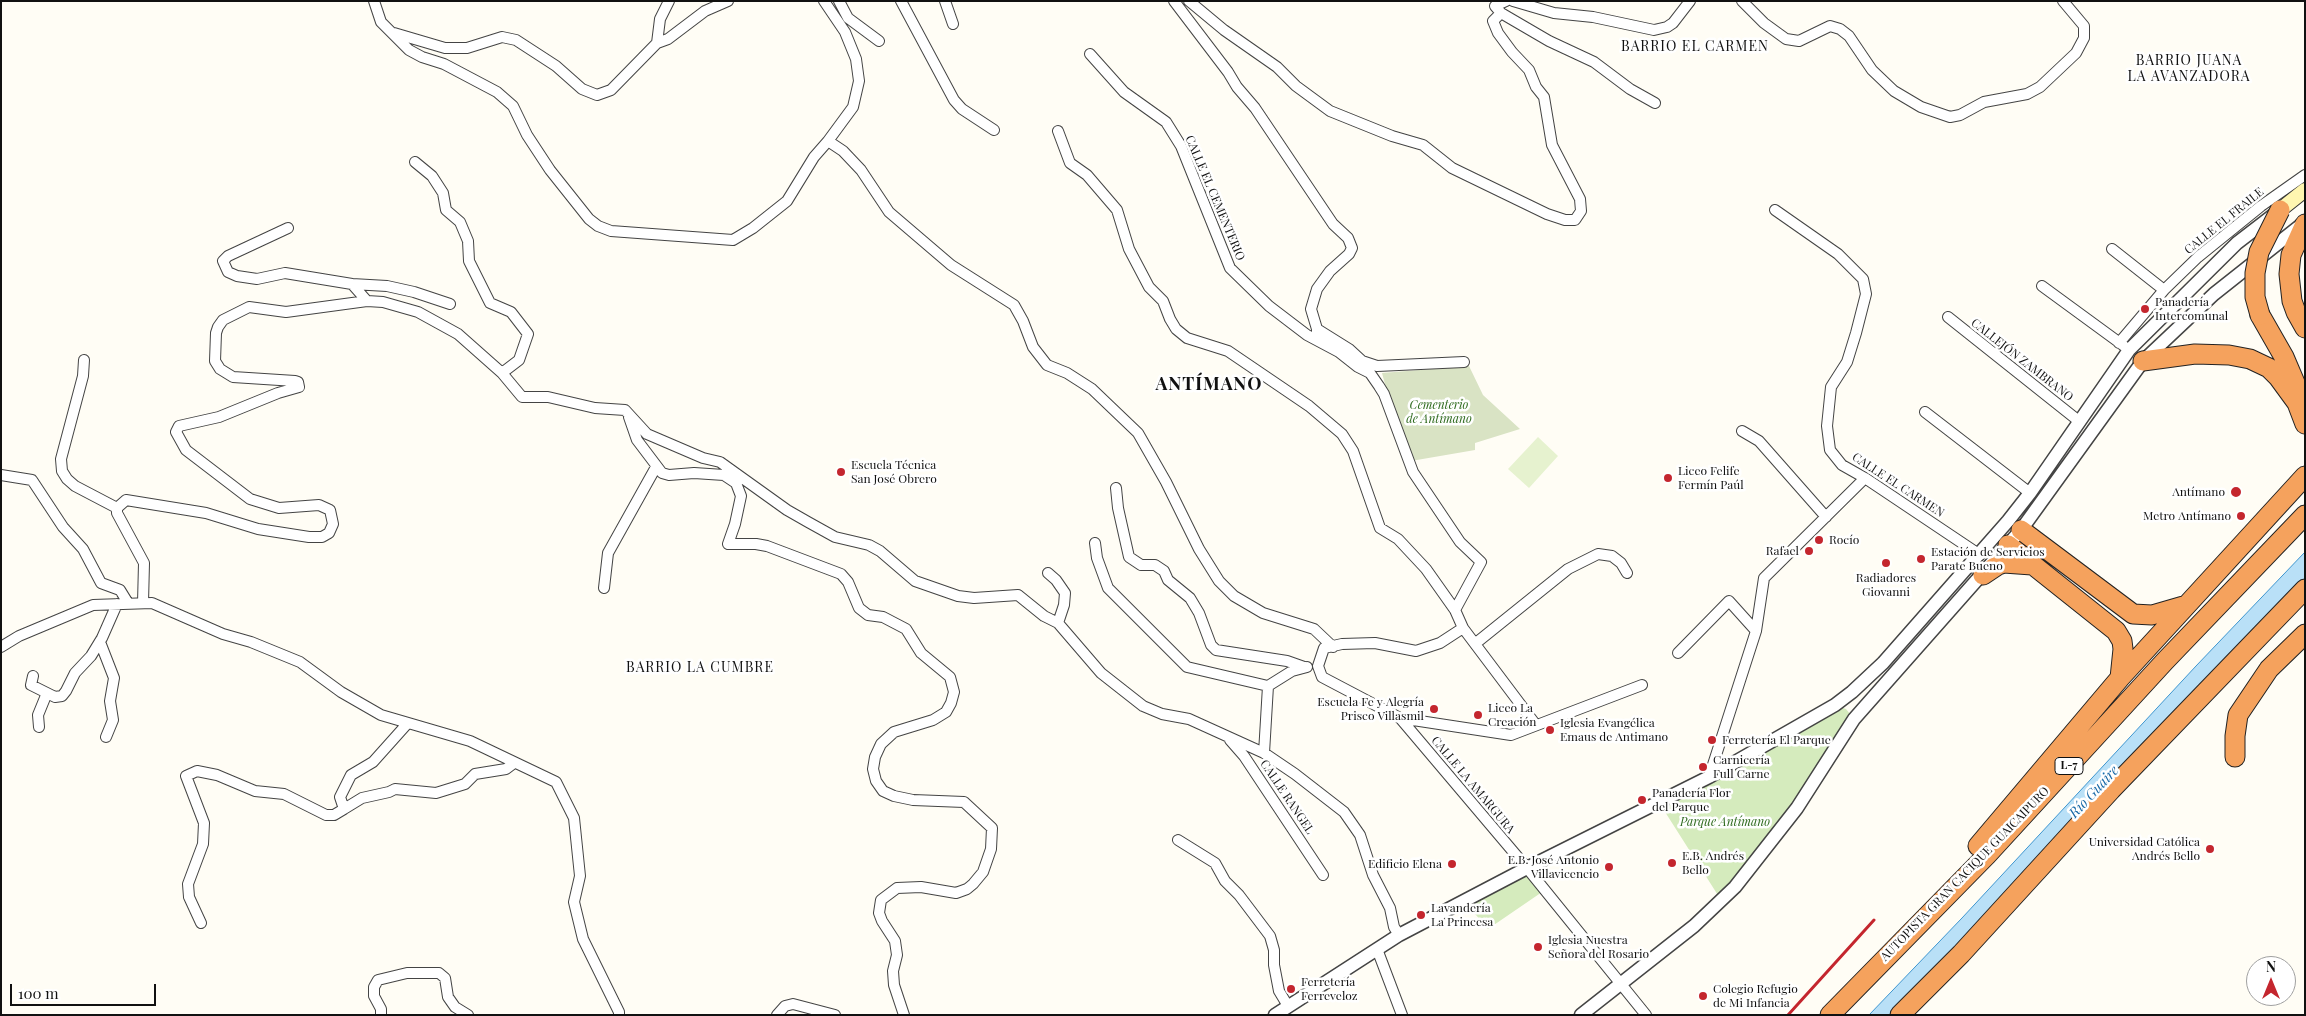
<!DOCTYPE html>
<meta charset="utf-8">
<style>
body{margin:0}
#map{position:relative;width:2306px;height:1016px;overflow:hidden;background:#fffdf5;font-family:"Playfair Display",serif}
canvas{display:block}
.frame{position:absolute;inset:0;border:2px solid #111;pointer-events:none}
.north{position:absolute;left:2246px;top:956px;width:50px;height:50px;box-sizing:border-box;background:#fff;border:1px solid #a0a0a0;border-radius:50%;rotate:0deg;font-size:14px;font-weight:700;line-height:20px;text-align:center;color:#111}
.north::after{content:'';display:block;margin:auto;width:18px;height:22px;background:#c4262e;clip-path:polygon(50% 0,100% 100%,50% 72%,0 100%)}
.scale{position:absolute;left:10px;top:984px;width:146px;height:22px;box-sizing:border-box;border:2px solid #111;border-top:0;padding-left:6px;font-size:15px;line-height:18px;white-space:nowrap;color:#111;-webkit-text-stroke:4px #fff;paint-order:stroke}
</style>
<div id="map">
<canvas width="2306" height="1016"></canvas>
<div class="frame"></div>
<div class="north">N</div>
<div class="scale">100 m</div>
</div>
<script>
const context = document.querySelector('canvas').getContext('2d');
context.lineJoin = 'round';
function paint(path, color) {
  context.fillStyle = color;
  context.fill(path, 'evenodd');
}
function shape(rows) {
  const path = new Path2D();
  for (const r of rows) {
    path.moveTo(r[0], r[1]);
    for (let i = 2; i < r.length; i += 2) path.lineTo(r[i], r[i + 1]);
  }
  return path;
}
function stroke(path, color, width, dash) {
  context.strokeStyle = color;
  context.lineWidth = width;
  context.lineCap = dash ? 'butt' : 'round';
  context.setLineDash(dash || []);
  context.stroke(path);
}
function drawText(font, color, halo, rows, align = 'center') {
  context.font = font + ' "Playfair Display",serif';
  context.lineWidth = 5;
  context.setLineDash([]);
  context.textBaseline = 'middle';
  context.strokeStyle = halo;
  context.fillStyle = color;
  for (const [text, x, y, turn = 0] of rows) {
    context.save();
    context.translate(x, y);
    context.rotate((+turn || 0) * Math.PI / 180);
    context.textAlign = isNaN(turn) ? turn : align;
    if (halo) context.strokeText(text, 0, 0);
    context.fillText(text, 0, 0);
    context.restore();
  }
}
paint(shape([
 [1835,705,1846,709,1854,719,1743,876,1721,900,1660,804],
 [1527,868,1545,890,1488,929,1464,901]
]), '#d5ebbd');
paint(shape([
 [1469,366,1483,395,1520,429,1475,443,1475,450,1411,461,1395,421,1382,373]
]), '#d9e3c4');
paint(shape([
 [1538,437,1558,456,1529,488,1508,469]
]), '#e6f2cf');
const water = shape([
 [2305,552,2305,581,1896,1015,1869,1015,1962,918,2196,666,2305,552]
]);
paint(water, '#b9e0f7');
stroke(water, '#3f96cf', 1);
const minor = shape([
 [374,1,381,22,409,50,422,57,444,64,497,92,513,106,527,135,550,170,589,219,598,226,611,231,733,240,753,228,787,201,814,157,828,141,843,151,861,170,889,212,951,265,1014,305,1023,321,1033,347,1047,365,1067,373,1092,389,1138,433,1166,482,1199,549,1219,581,1234,596,1263,613,1314,629,1333,647],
 [824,1,845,32,856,59,859,81,853,107,828,141],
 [839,1,848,18,879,41],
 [901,1,954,100,962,109,994,130],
 [945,1,953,24],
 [1174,1,1228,72,1237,87,1255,108,1333,224,1348,238,1352,248,1349,254,1330,271,1317,289,1311,309,1317,329,1317,340],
 [1189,1,1224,30,1277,67,1296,86,1330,111,1392,136,1423,145,1452,168,1547,214,1565,220,1575,220,1581,211,1580,199,1552,145,1544,97,1536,87,1529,70,1512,52,1498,33,1493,21,1501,13,1495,6,1506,1],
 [1513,1,1554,13,1593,17,1654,30,1667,27,1673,23,1690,1],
 [1742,1,1764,23,1786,39,1799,41,1830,26,1840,29,1849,36,1872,70,1894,91,1921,107,1950,117,1960,115,1984,102,2027,94,2040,87,2076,53,2084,38,2084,26,2063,1],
 [1501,13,1549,41,1594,62,1630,89,1655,103],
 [394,33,445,48,467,48,502,37,516,40,556,66,582,89,597,95,611,90,657,43,660,19,669,1],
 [657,43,668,39,705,11,728,1],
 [1090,54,1124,92,1166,122,1181,146,1230,268,1269,306,1307,335,1339,352,1358,367,1370,373,1379,386,1384,394,1413,472,1460,542,1481,562,1455,610],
 [1058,131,1070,163,1087,175,1117,210,1129,249,1149,287,1163,301,1170,319,1176,329,1187,338,1228,351,1309,406,1342,434,1353,451,1380,528,1398,539,1426,569,1455,610,1463,628,1536,725],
 [415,162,432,176,443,193,446,210,460,222,468,241,469,261,490,303,511,312,528,334,519,360,502,373],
 [1775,210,1838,254,1863,279,1866,294,1856,333,1847,362,1831,387,1827,426,1830,450,1842,465,1865,478,1980,555],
 [288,228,228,256,223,261,228,272,237,276,257,279,285,273,352,284,367,301],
 [2112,249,2164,290],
 [352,284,387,286,414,292,450,304],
 [2042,286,2124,346],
 [1948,317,2080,422],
 [1317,329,1349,349,1362,361,1377,366,1464,362],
 [2119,343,2164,290,2198,257,2261,206,2305,175],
 [84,360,83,376,61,459,62,471,67,479,75,486,117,508],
 [1925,412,2030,493],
 [629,417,637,440,662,473,669,475,694,473,724,475,736,483,741,496,735,524,728,544,756,544,767,546,841,574,848,582,859,608,868,615,883,617,906,629,921,653,950,677,954,692,951,703,946,712,933,720,894,732,881,744,875,757,873,769,876,781,883,791,894,796,913,800,964,802,992,828,991,849,983,872,973,884,967,889,956,893,921,887,897,888,881,900,879,913,882,921,895,941,897,955,893,971,894,985,904,1015],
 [1742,431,1759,441,1826,517],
 [1,475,32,480,63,527,83,549,101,583,120,590,128,603],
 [1116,488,1118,508,1129,557,1141,565,1155,565,1164,571,1168,580,1190,598,1199,613,1211,645,1216,650,1287,661,1304,667],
 [1095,543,1097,558,1108,588,1187,667,1268,686],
 [1048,573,1056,580,1065,593,1064,605,1058,623],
 [604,588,608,553,656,467],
 [143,603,144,563,117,513,117,508,126,500,206,513,258,529,309,537,322,537,329,533,333,524,330,510,319,505,279,508,250,499,186,450,176,432,179,426,219,417,278,393,299,387,298,382,295,381,233,377,220,369,215,361,216,333,218,327,223,320,249,307,286,312,367,301,383,302,418,312,458,334,502,373,522,397,548,397,595,408,625,410,647,434,703,458,720,462,787,510,808,522,835,537,869,545,880,551,915,581,958,596,974,598,1018,595,1044,616,1058,623,1101,673,1143,706,1162,714,1189,719,1264,753,1295,774,1344,812,1360,835,1373,875,1390,908,1394,927,1399,935],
 [100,642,114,678,110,701,113,720,106,737],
 [1476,643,1568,569,1598,554,1612,556,1621,563,1627,573],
 [1,647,19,636,93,605,152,603,223,634,251,642,300,662,341,692,381,715,470,741,556,782,574,818,580,876,574,902,583,939,619,1012,619,1015],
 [1678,653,1729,601,1756,631],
 [1318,666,1322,677,1400,718,1527,868,1646,1015],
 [1318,666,1324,648,1342,644,1375,643,1416,651,1440,643,1463,628],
 [33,676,31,685,47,693],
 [1400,718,1511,735,1642,685],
 [39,727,38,715,47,693,55,697,62,696,66,691,75,673,91,656,102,638,117,604],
 [1230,740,1244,756,1323,875],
 [1264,753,1268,686,1292,671,1307,667],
 [1709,777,1756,631,1764,578,1865,478],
 [344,809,362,798,389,792,395,789,436,793,465,784,475,774,506,769,514,763],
 [1178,840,1215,863,1225,881,1239,895,1270,936,1274,950,1274,965,1279,991,1288,1006],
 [201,923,189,897,188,884,203,844,204,823,186,776,197,771,217,775,255,791,284,794,326,815,334,815,344,809,340,797,351,775,373,762,407,724],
 [1377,949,1402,1015],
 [381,1015,381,1009,374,996,374,987,378,980,407,973,439,973,445,978,448,997,455,1007,468,1015],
 [777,1015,785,1006,793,1004,835,1015]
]);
const tertiary = shape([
 [1275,1015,1399,935,1527,868,1709,777,1835,705,1852,692,1883,663,2008,521,2030,493,2129,350,2237,243,2276,213],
 [1581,1015,1694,926,1735,887,1797,808,1854,719,2021,530,2143,361,2214,294,2305,222]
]);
const secondary = shape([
 [2280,210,2305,190]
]);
const motorway = shape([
 [2305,224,2291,255,2289,274,2292,301,2296,312,2305,328],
 [2260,315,2284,357,2299,392],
 [2143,361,2195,354,2229,355,2250,359,2269,368,2278,377,2297,403,2305,424],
 [2021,530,2133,614,2152,615,2183,606],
 [2008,545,2116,631,2122,641,2123,649,2120,678],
 [1983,575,1998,565,2004,563,2032,565],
 [2235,757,2235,736,2238,715,2269,669,2305,634],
 [1978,846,2120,678,2305,476],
 [1830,1015,1987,855,2165,661,2305,515],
 [1900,1015,1961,954,2111,790,2305,589]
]);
stroke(minor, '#444', 12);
stroke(tertiary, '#444', 15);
stroke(secondary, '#333', 16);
stroke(motorway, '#222', 21);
stroke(minor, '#fff', 10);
stroke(tertiary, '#fff', 12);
stroke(secondary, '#fff6b0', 14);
stroke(motorway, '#f5a25d', 19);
stroke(shape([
 [1788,1015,1874,920]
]), '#c4262e', 3);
const motorwayBridge = shape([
 [2260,315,2255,297,2255,273,2259,252,2280,210]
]);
stroke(motorwayBridge, '#222', 21, []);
stroke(motorwayBridge, '#f5a25d', 19);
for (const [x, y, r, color] of [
 [2145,309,5,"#c4262e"],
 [841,472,5,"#c4262e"],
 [1668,478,5,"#c4262e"],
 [2236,492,6,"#c4262e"],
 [2241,516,5,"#c4262e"],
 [1819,540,5,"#c4262e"],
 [1809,551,5,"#c4262e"],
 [1921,559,5,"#c4262e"],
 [1886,563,5,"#c4262e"],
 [1434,709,5,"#c4262e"],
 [1478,715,5,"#c4262e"],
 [1550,730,5,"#c4262e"],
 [1712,740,5,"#c4262e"],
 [1703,767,5,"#c4262e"],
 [1642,800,5,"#c4262e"],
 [2210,849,5,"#c4262e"],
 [1672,863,5,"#c4262e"],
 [1452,864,5,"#c4262e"],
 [1609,867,5,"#c4262e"],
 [1421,915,5,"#c4262e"],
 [1538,947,5,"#c4262e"],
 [1291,989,5,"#c4262e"],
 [1703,996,5,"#c4262e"]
]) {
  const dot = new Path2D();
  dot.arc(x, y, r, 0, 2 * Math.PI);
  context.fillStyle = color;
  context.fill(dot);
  stroke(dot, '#fff', 2);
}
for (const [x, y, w] of [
 [2069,766,28]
]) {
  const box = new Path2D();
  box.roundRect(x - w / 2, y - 8.5, w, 17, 4);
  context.fillStyle = '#fff';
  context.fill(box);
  stroke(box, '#111', 1);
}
drawText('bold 11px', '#111', null, [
 ["L-7",2069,766]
]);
drawText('12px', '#111', '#fff', [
 ["CALLE EL CEMENTERIO",1215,198,67],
 ["CALLE EL FRAILE",2224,221,-39],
 ["CALLEJÓN ZAMBRANO",2022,360,38],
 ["CALLE EL CARMEN",1898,485,33],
 ["CALLE LA AMARGURA",1473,785,50],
 ["CALLE RANGEL",1287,797,56],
 ["AUTOPISTA GRAN CACIQUE GUAICAIPURO",1965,874,-46]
]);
drawText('12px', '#111', '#fff', [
 ["Panadería",2155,302],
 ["Intercomunal",2155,316],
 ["Escuela Técnica",851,465],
 ["San José Obrero",851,479],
 ["Liceo Felife",1678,471],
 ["Fermín Paúl",1678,485],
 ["Antímano",2225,492,"right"],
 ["Metro Antímano",2231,516,"right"],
 ["Rocío",1829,540],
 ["Rafael",1799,551,"right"],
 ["Estación de Servicios",1931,552],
 ["Parate Bueno",1931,566],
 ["Radiadores",1886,578,"center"],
 ["Giovanni",1886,592,"center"],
 ["Escuela Fe y Alegría",1424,702,"right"],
 ["Prisco Villasmil",1424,716,"right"],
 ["Liceo La",1488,708],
 ["Creación",1488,722],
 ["Iglesia Evangélica",1560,723],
 ["Emaus de Antimano",1560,737],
 ["Ferretería El Parque",1722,740],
 ["Carnicería",1713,760],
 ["Full Carne",1713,774],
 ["Panadería Flor",1652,793],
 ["del Parque",1652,807],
 ["Universidad Católica",2200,842,"right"],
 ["Andrés Bello",2200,856,"right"],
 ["E.B. Andrés",1682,856],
 ["Bello",1682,870],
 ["E.B. José Antonio",1599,860,"right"],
 ["Villavicencio",1599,874,"right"],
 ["Edificio Elena",1442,864,"right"],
 ["Lavandería",1431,908],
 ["La Princesa",1431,922],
 ["Iglesia Nuestra",1548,940],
 ["Señora del Rosario",1548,954],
 ["Ferretería",1301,982],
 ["Ferreveloz",1301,996],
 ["Colegio Refugio",1713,989],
 ["de Mi Infancia",1713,1003]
], 'left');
drawText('italic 12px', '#2f6b1f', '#fff', [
 ["Cementerio",1439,405],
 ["de Antímano",1439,419],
 ["Parque Antímano",1725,822]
]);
context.letterSpacing = '1px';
drawText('14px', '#111', '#fff', [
 ["BARRIO EL CARMEN",1695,47],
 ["BARRIO JUANA",2189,61],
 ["LA AVANZADORA",2189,77],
 ["BARRIO LA CUMBRE",700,668]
]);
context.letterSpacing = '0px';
drawText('italic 14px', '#1768a6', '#fff', [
 ["Río Guaire",2094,792,-47]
]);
context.letterSpacing = '1px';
drawText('bold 18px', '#111', '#fff', [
 ["ANTÍMANO",1209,384]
]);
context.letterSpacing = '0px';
</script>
